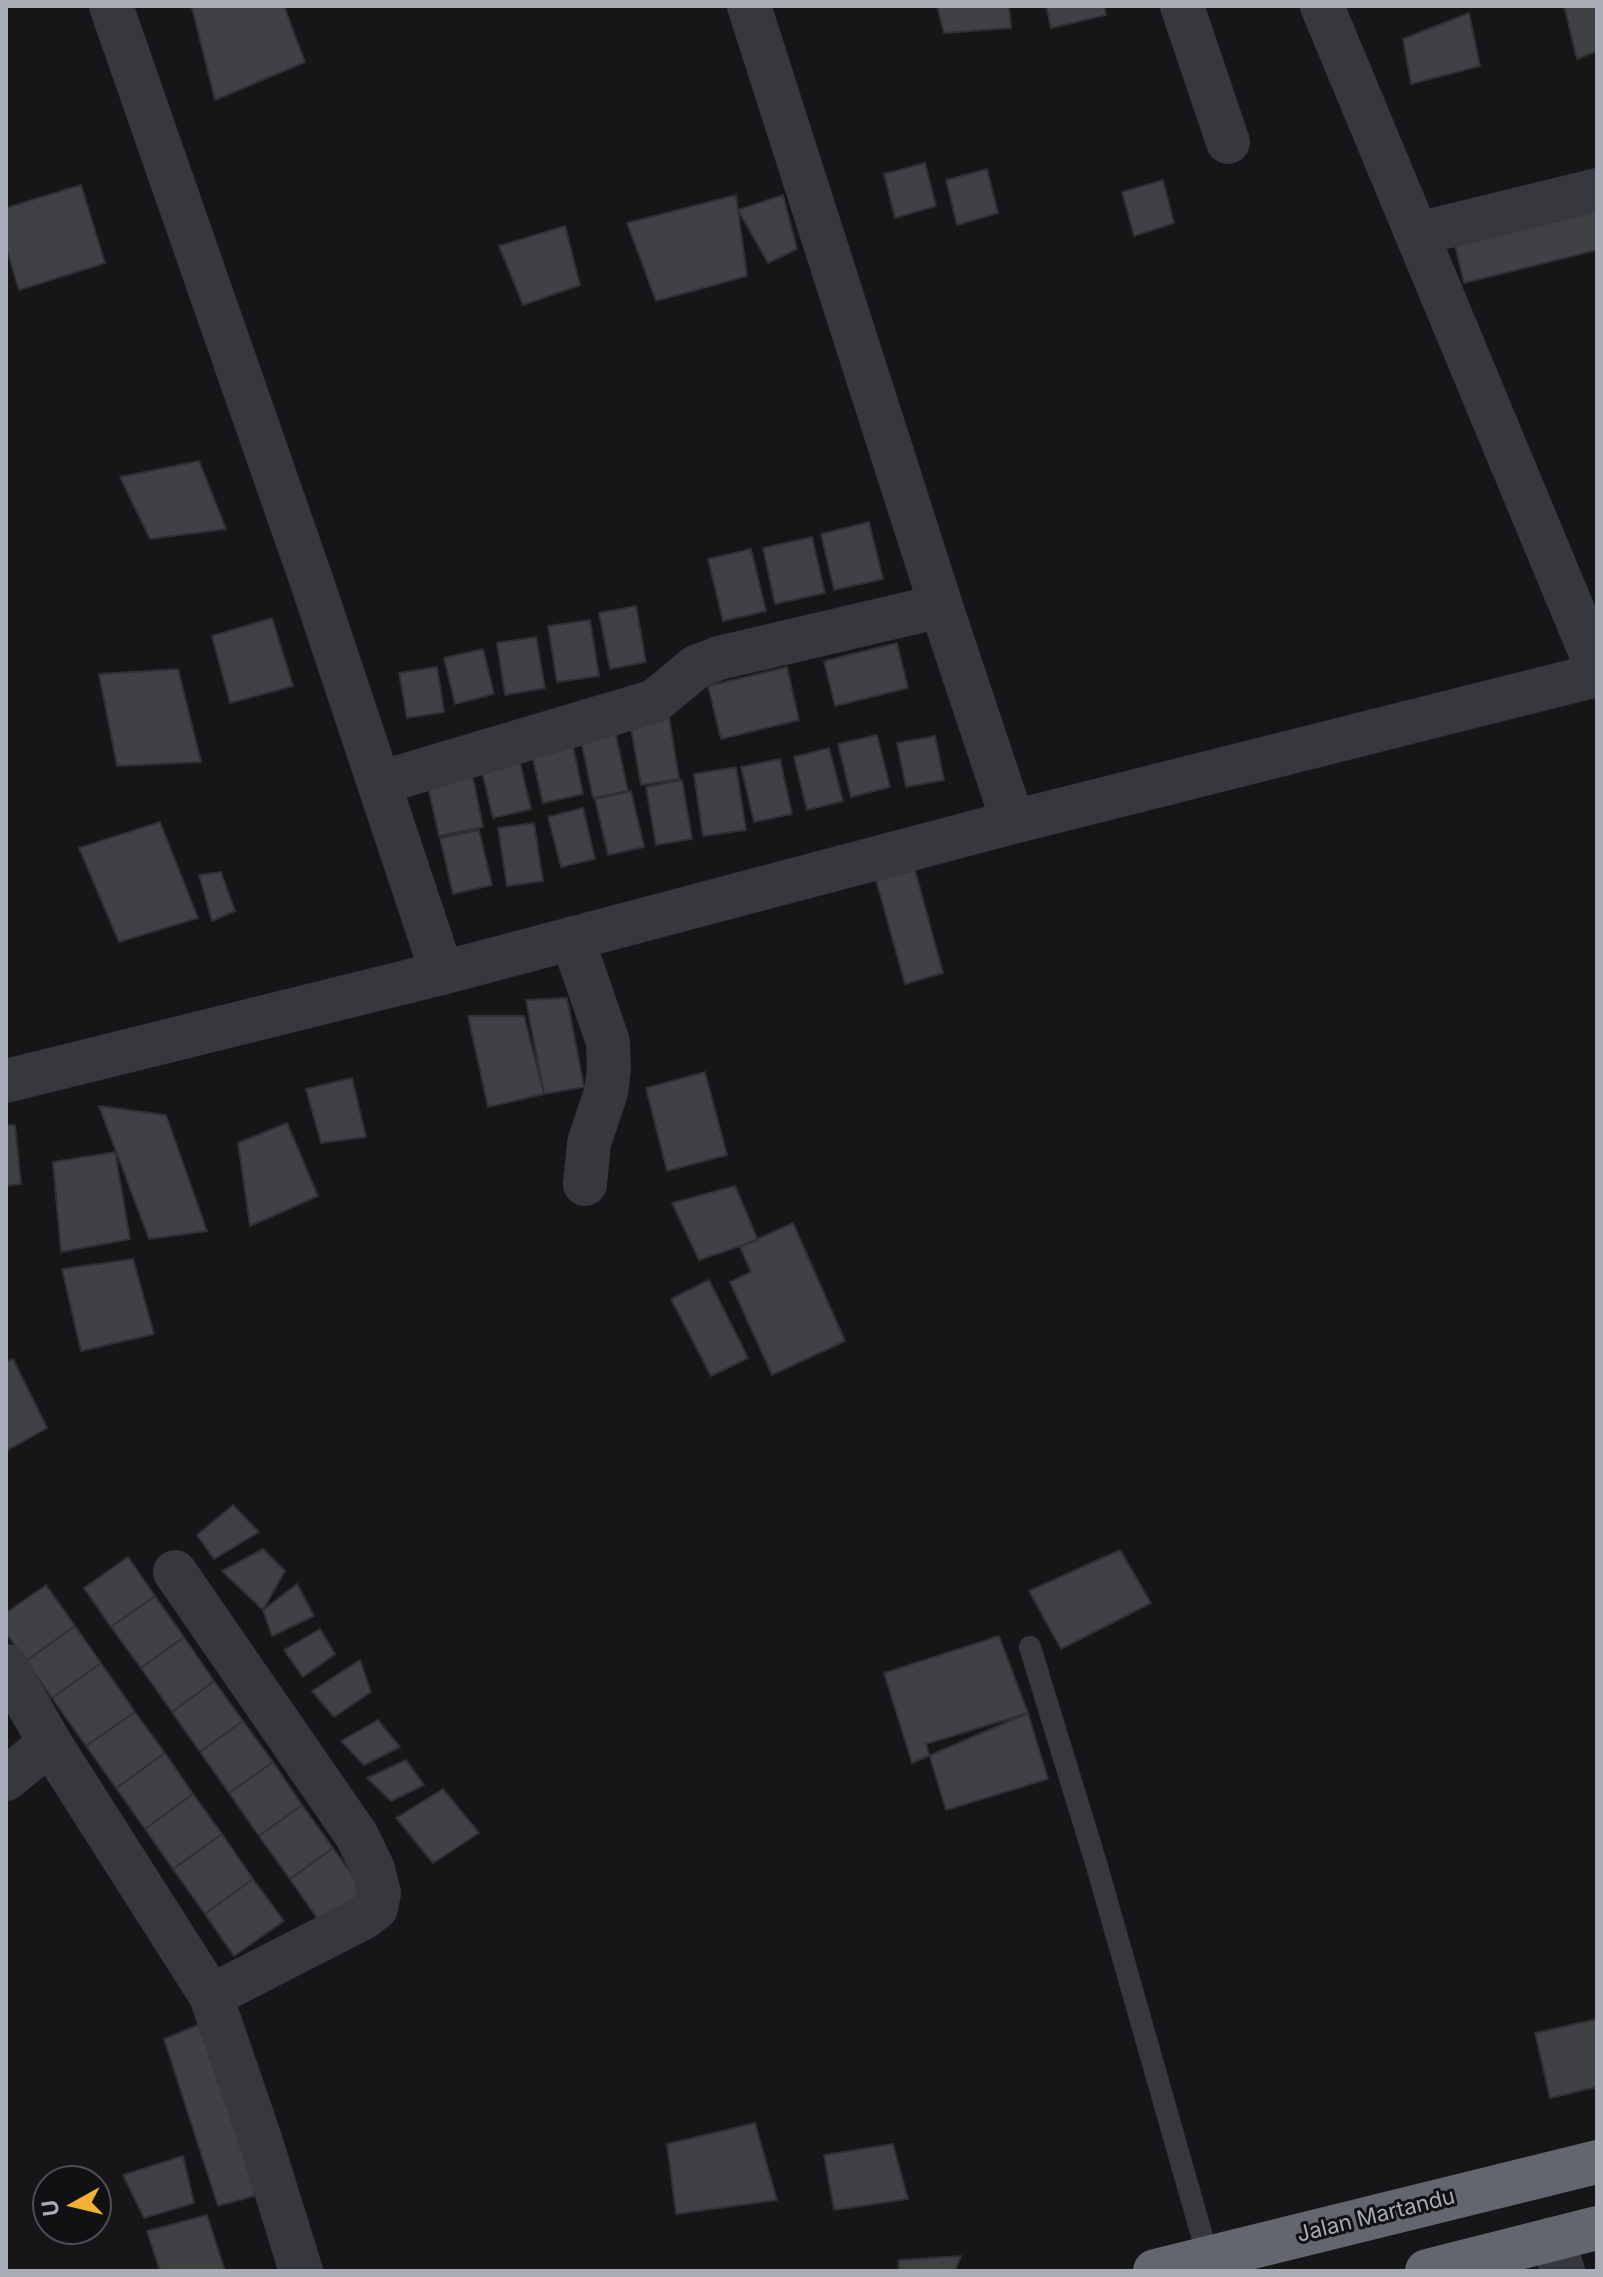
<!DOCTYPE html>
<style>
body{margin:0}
#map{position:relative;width:1603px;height:2277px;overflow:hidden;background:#161618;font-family:Inter,sans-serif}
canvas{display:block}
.frame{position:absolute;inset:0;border:8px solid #a8adb8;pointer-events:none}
.north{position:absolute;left:32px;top:2165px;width:80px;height:80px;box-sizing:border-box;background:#111113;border:2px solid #4d4f55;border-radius:50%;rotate:262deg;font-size:22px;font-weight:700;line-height:32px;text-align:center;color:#a8adb8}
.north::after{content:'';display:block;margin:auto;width:28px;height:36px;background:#f2b134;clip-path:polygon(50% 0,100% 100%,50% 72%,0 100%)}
</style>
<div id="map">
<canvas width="1603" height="2277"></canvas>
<div class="frame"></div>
<div class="north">U</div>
</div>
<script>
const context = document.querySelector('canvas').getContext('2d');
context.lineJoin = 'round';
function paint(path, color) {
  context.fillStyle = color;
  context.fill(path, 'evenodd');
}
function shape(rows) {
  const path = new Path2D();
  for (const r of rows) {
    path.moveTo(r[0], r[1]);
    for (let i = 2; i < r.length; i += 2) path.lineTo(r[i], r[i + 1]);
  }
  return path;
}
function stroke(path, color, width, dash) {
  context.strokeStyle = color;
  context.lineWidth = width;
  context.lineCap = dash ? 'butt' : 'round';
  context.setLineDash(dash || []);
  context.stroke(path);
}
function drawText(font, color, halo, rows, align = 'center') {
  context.font = font + ' Inter,sans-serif';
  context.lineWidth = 6;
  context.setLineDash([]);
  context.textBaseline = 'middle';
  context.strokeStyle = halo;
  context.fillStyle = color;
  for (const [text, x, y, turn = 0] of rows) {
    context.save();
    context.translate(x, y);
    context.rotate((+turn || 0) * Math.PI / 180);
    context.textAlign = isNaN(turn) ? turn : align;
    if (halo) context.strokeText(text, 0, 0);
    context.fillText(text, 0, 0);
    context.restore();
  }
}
const building = shape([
 [203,6,284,6,305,62,215,100,192,8,203,6],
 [937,6,1009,6,1011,28,944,33,937,6],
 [1046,6,1104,6,1106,15,1051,28,1046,6],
 [1564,6,1597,6,1597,51,1577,59,1564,6],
 [1469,13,1480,66,1411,84,1403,39,1469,13],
 [925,163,936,206,895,218,884,174,925,163],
 [987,169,998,213,957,225,946,180,987,169],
 [1163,180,1174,223,1134,236,1122,192,1163,180],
 [81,185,105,263,19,290,6,247,6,208,81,185],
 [736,195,747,276,656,301,627,223,736,195],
 [783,195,797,249,768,263,738,210,783,195],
 [1597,206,1597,250,1464,283,1454,241,1597,206],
 [565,226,580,285,523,305,499,246,565,226],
 [199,461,226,529,150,539,120,477,199,461],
 [869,522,883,579,834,590,821,534,869,522],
 [812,537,825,593,775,604,763,548,812,537],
 [751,549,766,611,723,621,708,559,751,549],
 [636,606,646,662,610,669,599,613,636,606],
 [272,618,293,686,230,703,212,636,272,618],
 [590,620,599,676,557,682,548,626,590,620],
 [536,637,545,688,505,695,497,643,536,637],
 [897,643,908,688,835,706,824,661,897,643],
 [483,649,494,694,455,704,444,658,483,649],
 [437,667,444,712,407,718,399,673,437,667],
 [787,667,799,720,721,739,708,686,787,667],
 [178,669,201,762,117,766,99,674,178,669],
 [669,717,679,779,641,785,630,723,669,717],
 [614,727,628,791,593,798,580,735,614,727],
 [877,735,890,787,851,797,838,744,877,735],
 [935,736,944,780,906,787,897,743,935,736],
 [572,741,583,794,543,803,531,750,572,741],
 [829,748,843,801,807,810,794,757,829,748],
 [519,758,531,809,493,818,481,767,519,758],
 [780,759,792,814,754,822,741,767,780,759],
 [736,767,746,830,703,836,694,774,736,767],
 [471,768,483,827,439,836,426,778,471,768],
 [682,780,692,839,656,845,646,787,682,780],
 [631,791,644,847,608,855,595,799,631,791],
 [583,808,595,859,561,867,548,817,583,808],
 [160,822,198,918,119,942,79,848,160,822],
 [534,823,543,881,507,886,498,828,534,823],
 [479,830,492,885,453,894,440,838,479,830],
 [915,870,943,973,905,984,876,880,915,870],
 [221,872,235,911,212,921,199,875,221,872],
 [567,998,584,1087,544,1094,526,1000,567,998],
 [468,1016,524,1016,544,1094,488,1107,468,1016],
 [705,1072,727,1155,667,1171,646,1088,705,1072],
 [352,1078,366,1137,321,1143,306,1089,352,1078],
 [99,1106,166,1115,207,1231,149,1239,99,1106],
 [287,1123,318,1196,250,1226,238,1143,287,1123],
 [6,1125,15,1125,21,1184,6,1186,6,1125],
 [115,1152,130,1239,61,1252,53,1162,115,1152],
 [735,1186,758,1240,699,1260,672,1203,735,1186],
 [793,1223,845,1341,772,1375,730,1282,751,1272,740,1247,793,1223],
 [133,1259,154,1334,81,1351,62,1269,133,1259],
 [709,1280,748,1358,711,1376,671,1299,709,1280],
 [13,1359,47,1428,6,1451,6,1362,13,1359],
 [233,1505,259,1532,214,1559,197,1535,233,1505],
 [263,1549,285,1571,263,1610,222,1571,263,1549],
 [1120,1550,1151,1603,1061,1649,1029,1591,1120,1550],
 [128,1557,155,1596,111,1627,84,1588,128,1557],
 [297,1584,314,1616,272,1636,263,1610,297,1584],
 [46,1585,75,1626,26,1661,6,1633,6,1613,46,1585],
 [155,1596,184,1637,141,1668,111,1627,155,1596],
 [75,1626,101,1663,52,1698,26,1661,75,1626],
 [320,1629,335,1654,303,1677,284,1650,320,1629],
 [999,1636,1028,1713,912,1763,884,1673,999,1636],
 [184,1637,214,1681,172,1712,141,1668,184,1637],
 [360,1660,371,1692,334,1717,312,1691,360,1660],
 [101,1663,135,1712,86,1746,52,1698,101,1663],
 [214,1681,243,1721,200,1752,172,1712,214,1681],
 [135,1712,165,1753,116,1788,86,1746,135,1712],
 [1028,1713,1048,1779,946,1810,926,1744,1028,1713],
 [378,1720,400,1747,364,1765,341,1741,378,1720],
 [243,1721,273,1762,229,1793,200,1752,243,1721],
 [165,1753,193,1794,145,1829,116,1788,165,1753],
 [406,1760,424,1785,391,1801,367,1778,406,1760],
 [273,1762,302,1805,259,1836,229,1793,273,1762],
 [443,1789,479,1833,433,1863,396,1818,443,1789],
 [193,1794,222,1834,173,1869,145,1829,193,1794],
 [302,1805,333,1848,290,1879,259,1836,302,1805],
 [222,1834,253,1879,205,1914,173,1869,222,1834],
 [333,1848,365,1893,321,1924,290,1879,333,1848],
 [253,1879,284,1921,234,1956,205,1914,253,1879],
 [1597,2019,1597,2087,1550,2098,1535,2033,1597,2019],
 [210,2020,265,2193,218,2206,164,2039,210,2020],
 [755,2123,777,2200,676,2214,667,2144,755,2123],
 [893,2144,908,2199,834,2210,824,2155,893,2144],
 [183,2156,194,2203,144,2218,123,2175,183,2156],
 [207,2215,225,2271,160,2271,147,2231,207,2215],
 [961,2256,955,2271,898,2271,899,2260,961,2256]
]);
paint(building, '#404145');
stroke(building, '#303034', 2);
stroke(shape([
 [1030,1647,1096,1863,1208,2257]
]), '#37383d', 22);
stroke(shape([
 [111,6,314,588,442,973],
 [749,6,941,606,1013,822],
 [1182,6,1228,142],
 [1322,6,1597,668],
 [1417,234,1597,190],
 [379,783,655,701,696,667,719,658,941,606],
 [572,938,608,1042,609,1069,606,1092,589,1143,585,1184],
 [6,1081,442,973,1013,822,1597,675],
 [175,1572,357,1836,373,1869,379,1893,376,1908,363,1918,211,1996],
 [6,1666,50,1743,211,1996,261,2142,301,2271],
 [6,1779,50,1743],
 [1551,2239,1563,2271]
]), '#37383d', 44);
stroke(shape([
 [1155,2271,1597,2162],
 [1427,2271,1597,2228]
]), '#63666e', 44);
drawText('22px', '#a8adb8', '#111113', [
 ["Jalan Martandu",1376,2216,-14]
]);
</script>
